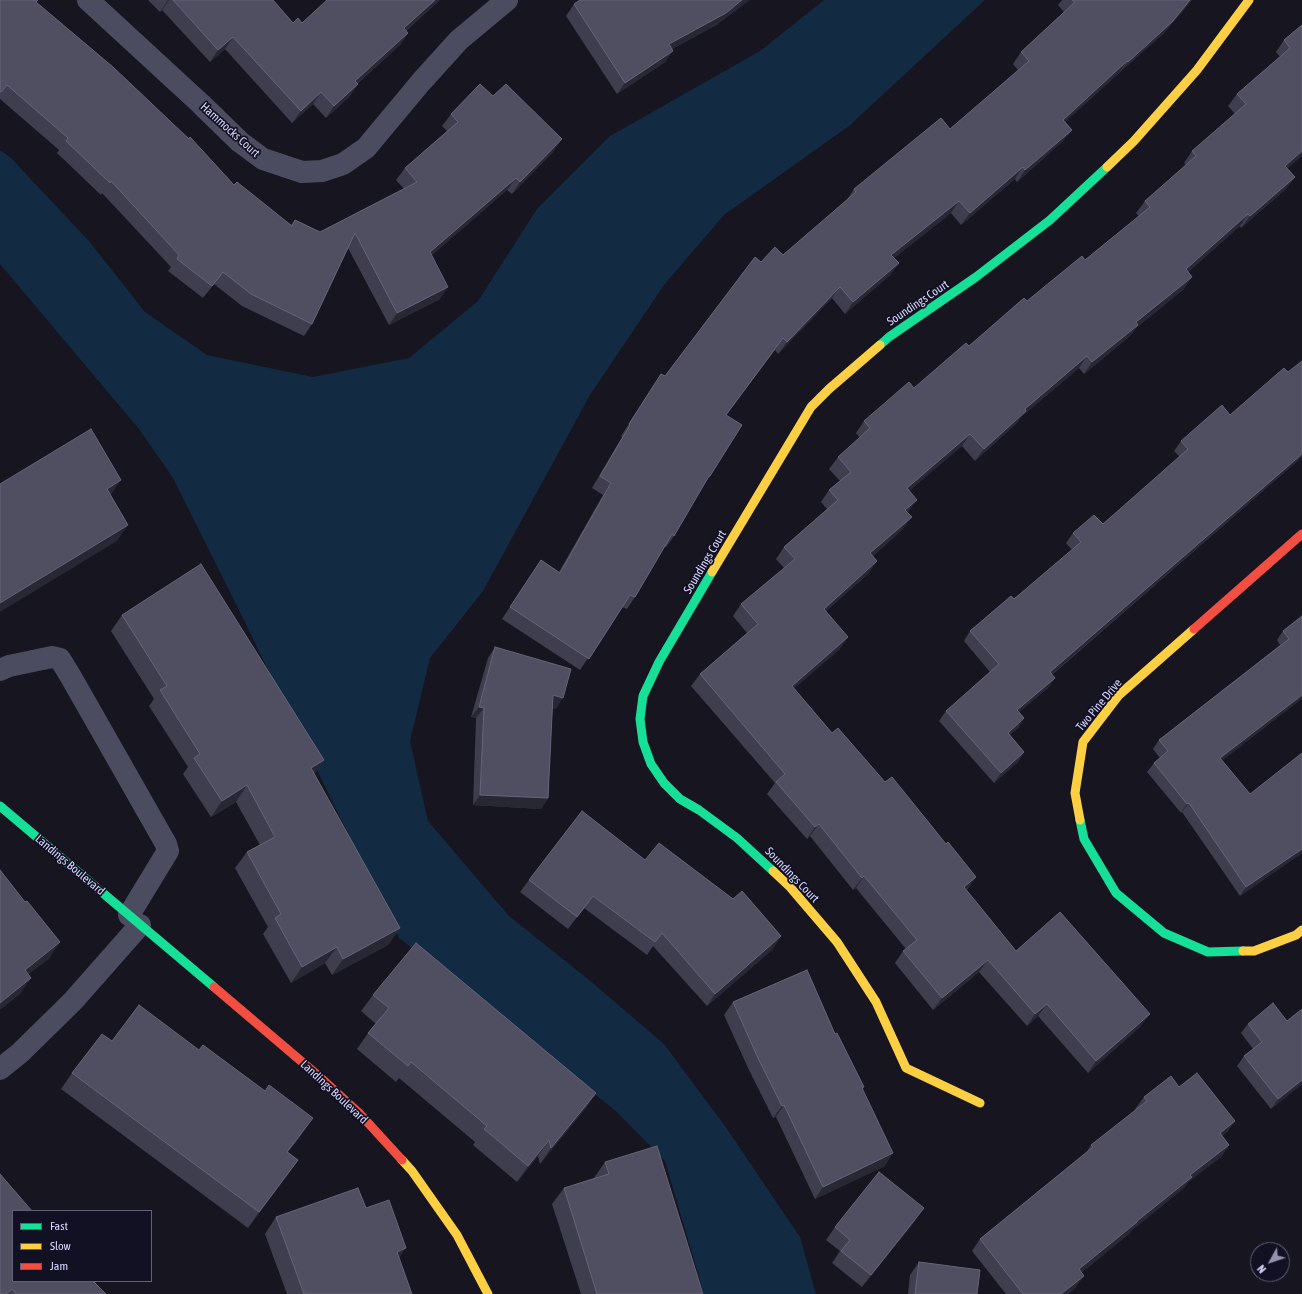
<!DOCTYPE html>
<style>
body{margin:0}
#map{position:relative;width:1302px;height:1294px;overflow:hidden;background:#161520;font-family:"Asap Condensed",sans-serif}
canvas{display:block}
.legend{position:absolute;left:12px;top:1210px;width:140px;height:72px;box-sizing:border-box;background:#121124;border:1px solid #61607a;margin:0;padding:5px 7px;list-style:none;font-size:12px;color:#d7d7fb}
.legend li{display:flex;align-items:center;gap:8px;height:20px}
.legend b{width:20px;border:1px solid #61607a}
.north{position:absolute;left:1250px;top:1242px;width:40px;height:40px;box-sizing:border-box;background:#121124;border:1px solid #61607a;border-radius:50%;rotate:230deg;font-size:11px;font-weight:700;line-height:16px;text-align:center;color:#d7d7fb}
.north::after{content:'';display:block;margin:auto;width:14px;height:18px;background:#9393ae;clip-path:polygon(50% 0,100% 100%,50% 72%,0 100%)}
</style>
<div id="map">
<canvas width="1302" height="1294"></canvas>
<ul class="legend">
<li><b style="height:5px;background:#16e098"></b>Fast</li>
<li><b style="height:5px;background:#ffcf43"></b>Slow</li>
<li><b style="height:5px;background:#f24e42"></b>Jam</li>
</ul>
<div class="north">N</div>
</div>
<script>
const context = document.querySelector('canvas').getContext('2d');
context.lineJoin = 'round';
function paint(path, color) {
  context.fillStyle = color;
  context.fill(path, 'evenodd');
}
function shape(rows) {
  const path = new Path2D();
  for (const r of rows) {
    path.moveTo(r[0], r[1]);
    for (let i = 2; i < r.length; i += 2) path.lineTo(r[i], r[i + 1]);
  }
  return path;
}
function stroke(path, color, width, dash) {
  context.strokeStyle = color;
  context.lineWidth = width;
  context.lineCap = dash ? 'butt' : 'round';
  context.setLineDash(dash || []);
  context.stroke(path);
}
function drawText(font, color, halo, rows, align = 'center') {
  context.font = font + ' "Asap Condensed",sans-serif';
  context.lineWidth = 3.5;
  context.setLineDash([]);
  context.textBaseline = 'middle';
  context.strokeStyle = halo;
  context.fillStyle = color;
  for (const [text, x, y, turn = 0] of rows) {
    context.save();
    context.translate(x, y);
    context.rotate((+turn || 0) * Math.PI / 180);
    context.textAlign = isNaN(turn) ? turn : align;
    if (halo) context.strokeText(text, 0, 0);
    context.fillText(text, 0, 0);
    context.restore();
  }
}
paint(shape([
 [824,0,985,0,849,126,724,215,664,285,590,395,483,591,430,658,410,741,428,821,509,916,588,979,664,1044,725,1126,800,1237,816,1294,704,1294,665,1161,617,1112,481,1002,399,938,235,602,173,478,139,429,0,264,0,150,11,158,89,241,145,312,207,355,313,377,409,358,478,301,537,209,610,136,760,51]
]), '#132a43');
stroke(shape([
 [88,0,201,104,240,142,263,159,302,172,322,171,343,164,366,148,421,82,459,40,507,0],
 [0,670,9,666,52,657,60,659,71,677,166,844,168,851,129,915],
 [0,1069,20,1053,73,1001,140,925]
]), '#4b4c60', 22);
stroke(shape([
 [880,345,889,337,976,277,1050,220,1107,167],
 [712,572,659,662,643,696,640,719,643,742,651,764,664,783,680,799,699,810,737,838,773,871],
 [0,806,214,987],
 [1080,820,1084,839,1116,893,1164,933,1208,952,1243,951]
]), '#16e098', 9);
stroke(shape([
 [1107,167,1134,141,1197,70,1249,0],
 [712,572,811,407,829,389,880,345],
 [1080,820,1075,793,1083,742,1119,695,1194,629],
 [773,871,790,887,837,942,876,1002,906,1068,980,1103],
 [1243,951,1254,951,1296,935,1302,930],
 [402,1160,412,1171,457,1235,488,1294]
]), '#ffcf43', 9);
stroke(shape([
 [1194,629,1302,534],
 [214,987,321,1078,359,1113,402,1160]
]), '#f24e42', 9);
paint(shape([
 [0,0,36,2,234,185,291,225,295,220,320,232,404,189,396,180,405,168,447,131,442,126,451,114,493,96,554,151,512,194,507,190,432,255,440,299,389,325,348,248,312,324,304,336,242,306,214,284,203,298,168,271,171,267,102,193,101,195,57,153,59,150,0,99],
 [148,0,273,0,293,23,302,23,327,0,440,0,406,31,408,33,400,45,357,84,358,84,349,97,326,118,313,104,292,123,225,49,210,62,162,10,160,12],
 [1062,0,1192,0,1163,34,1119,73,1065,122,1072,130,1063,141,1017,182,1015,179,961,225,951,213,894,258,899,263,890,275,845,314,832,298,778,354,775,350,726,415,710,476,701,488,674,536,666,547,664,547,635,597,627,609,622,607,580,670,502,619,541,560,559,572,603,495,592,488,622,437,621,436,653,386,661,374,665,376,761,262,783,255,846,201,854,189,950,129,1018,70,1013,64,1021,52,1064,12,1058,5],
 [574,4,718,24,672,49,665,62,617,94,566,16],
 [1302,25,1287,168,1295,177,1286,189,1241,228,1240,226,1188,272,1184,289,1136,328,1130,336,1084,374,1079,368,1021,417,1017,423,975,461,962,446,909,490,909,511,907,513,903,529,873,556,869,573,826,611,840,649,794,688,832,733,885,782,946,844,976,877,966,890,1016,951,1141,1026,1088,1073,1038,1016,1027,1026,979,972,933,1010,895,963,903,951,906,949,856,888,853,890,810,836,807,839,767,794,775,783,691,686,700,674,747,633,733,616,741,604,784,568,776,559,784,547,827,509,821,502,829,490,840,481,829,469,838,457,860,438,856,433,864,421,914,388,1027,301,1085,260,1139,216,1136,213,1145,201,1186,165,1184,163,1192,151,1235,114,1228,106,1237,94,1280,57,1276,52,1284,40],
 [1230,415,1302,457,1052,675,1055,678,1048,688,1019,712,1024,718,1018,728,1010,735,1024,752,1018,762,994,783,939,721,946,711,990,672,964,641,970,631,1014,599,1072,550,1066,543,1073,533,1103,524,1180,457,1174,451,1181,441],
 [122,615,324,760,314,774,400,928,388,945,332,975,325,963,291,983,263,934,268,927,235,868,247,852,260,845,236,802,211,817,183,774,188,767,149,706,154,699,111,631],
 [1302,616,1222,760,1250,794,1302,853,1240,896,1182,812,1181,813,1147,772,1154,763,1160,758,1153,749,1159,740,1280,645,1277,640,1283,631],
 [495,647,556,709,552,708,548,798,541,809,473,805,476,718,471,717,488,658],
 [645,860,773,949,707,1006,653,946,647,955,584,908,568,929,520,892,529,880],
 [373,995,596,1093,585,1109,540,1164,538,1156,517,1182,473,1145,475,1142,399,1078,396,1082,357,1049,368,1033,376,1024,361,1011],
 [733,1002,835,1034,863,1089,885,1166,815,1199,776,1117,773,1118,749,1070,724,1015],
 [1248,1024,1302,1084,1271,1109,1237,1066,1244,1056,1253,1049,1241,1033],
 [112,1041,302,1134,288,1152,298,1160,248,1228,61,1089,72,1073],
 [1179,1087,1235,1121,1227,1132,1222,1136,1229,1145,1221,1157,1189,1181,1184,1188,1132,1230,1129,1234,1082,1272,1076,1287,1068,1294,1006,1294,972,1251,980,1239,1086,1153,1091,1145,1136,1110,1135,1109,1144,1097],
 [605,1162,703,1294,581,1294,552,1204,564,1188,594,1178],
 [366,1208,399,1259,412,1294,287,1294,265,1234,276,1217],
 [13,1211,106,1294,0,1294],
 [915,1221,862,1287,832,1263,840,1251,826,1240,835,1227],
 [919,1262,977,1294,908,1294,910,1275]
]), '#3f3e4f');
paint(shape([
 [168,0,169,0,162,10,160,12],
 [435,0,440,0,395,40,404,28],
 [742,0,750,0,718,24,661,55,669,44],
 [1190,0,1192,0,1163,34,1119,73,1128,62],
 [408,33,400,45,346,93,355,81],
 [233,37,225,49,210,62,218,50],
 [673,51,665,62,617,94,625,83],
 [1127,61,1119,73,1055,131,1063,120],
 [358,84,349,97,326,118,334,106],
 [321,92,313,104,292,123,301,111],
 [1072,130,1063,141,1017,182,1025,170],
 [562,139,554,151,512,194,520,182],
 [1302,151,1302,156,1277,178,1285,166],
 [1023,167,1015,179,961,225,970,213],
 [1295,177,1286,189,1241,228,1250,216],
 [516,178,507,190,422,264,430,252],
 [959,201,951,213,883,267,891,255],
 [1248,214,1240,226,1177,281,1186,269],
 [899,263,890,275,845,314,853,302],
 [1192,277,1184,289,1136,328,1130,336,1084,374,1092,362,1136,322],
 [448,287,440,299,389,325,397,313],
 [840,287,832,298,778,354,787,342],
 [783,338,775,350,717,426,726,415],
 [1087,356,1079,368,1021,417,1017,423,975,461,984,449,1025,409],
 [970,434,962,446,899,500,907,488],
 [1302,454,1302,457,1043,682,1050,672],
 [121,480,110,496,107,489],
 [917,500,909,511,897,522,905,510],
 [912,517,903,529,862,565,870,553],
 [128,525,117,541,0,612,0,603],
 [877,561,869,573,815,621,824,609],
 [848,637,840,649,783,698,792,686],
 [1055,678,1048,688,1010,720,1017,710],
 [553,695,563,698,556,709,545,706],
 [1302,695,1302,699,1214,767,1220,758],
 [479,707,484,708,476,718,471,717],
 [1024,718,1018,728,1001,743,1008,733],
 [1024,752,1018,762,994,783,1001,773],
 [324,760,313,776,311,768],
 [247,785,236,802,211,817,222,801],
 [480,795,548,798,541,809,473,805],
 [1189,803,1182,812,1181,813,1187,804],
 [819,824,810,836,807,839,815,827],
 [1302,849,1302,853,1240,896,1246,887],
 [864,876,856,888,853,890,862,878],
 [976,877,968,889,955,899,964,887],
 [400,928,388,945,332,975,343,959],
 [781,936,773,949,707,1006,715,994],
 [60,942,49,959,13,986,25,970],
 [337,947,325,963,291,983,302,967],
 [988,960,979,972,933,1010,942,998],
 [31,978,20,994,0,1010,0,1003],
 [1047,1004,1038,1016,1027,1026,1035,1014],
 [1150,1014,1141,1026,1088,1073,1096,1061],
 [1302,1080,1302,1084,1271,1109,1278,1099],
 [596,1093,585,1109,540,1164,551,1148],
 [784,1105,776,1117,773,1118,782,1106],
 [313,1118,302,1134,276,1168,287,1152],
 [1235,1121,1227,1132,1212,1144,1220,1133],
 [549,1140,538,1156,517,1182,528,1166],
 [1229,1145,1221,1157,1189,1181,1184,1188,1132,1230,1129,1234,1071,1281,1079,1269,1190,1175],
 [893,1153,885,1166,815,1199,823,1187],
 [298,1160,287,1176,248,1228,259,1212],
 [924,1208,915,1221,862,1287,871,1275],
 [406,1248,395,1264,397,1252],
 [1084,1276,1076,1287,1068,1294,1061,1294]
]), '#282734');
const building = shape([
 [0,0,38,0,36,2,113,67,189,139,190,137,234,185,237,182,292,226,295,220,320,232,417,182,405,168,458,122,451,114,480,84,493,96,506,84,562,139,520,182,516,178,430,252,448,287,397,313,355,233,312,324,251,294,223,272,212,286,177,259,179,255,111,181,110,183,66,141,68,138,7,85,1,92,0,92,0,0],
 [173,0,273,0,293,23,298,18,302,23,327,0,435,0,404,28,408,33,355,81,358,84,334,106,321,92,301,111,233,37,218,50,173,0],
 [580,0,742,0,726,13,669,44,673,51,625,83,574,4,580,0],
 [1072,0,1190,0,1172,22,1128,62,1127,61,1063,120,1072,130,1025,170,1023,167,970,213,959,201,891,255,899,263,853,302,840,287,787,342,783,338,726,415,742,425,710,476,709,476,674,536,672,534,635,597,630,595,589,659,510,607,541,560,560,573,611,483,600,476,630,425,629,424,661,374,665,376,755,257,761,262,775,247,783,255,856,192,854,189,941,118,950,129,1029,61,1021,52,1075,2,1072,0],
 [1302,25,1302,151,1285,166,1295,177,1250,216,1248,214,1186,269,1192,277,1136,322,1138,325,1092,362,1087,356,1025,409,1026,411,984,449,970,434,907,488,917,500,905,510,912,517,870,553,877,561,824,609,848,637,792,686,832,733,838,728,885,782,892,777,946,844,948,842,976,877,964,887,1016,951,1060,912,1150,1014,1096,1061,1047,1004,1035,1014,988,960,942,998,903,951,917,940,864,876,862,878,819,824,815,827,776,782,785,774,700,674,758,624,741,604,795,559,784,547,838,500,829,490,851,472,838,457,870,428,864,421,909,382,914,388,966,343,969,346,1024,298,1027,301,1082,256,1085,260,1150,207,1145,201,1196,156,1192,151,1246,104,1237,94,1290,48,1284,40,1302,25],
 [1302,361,1302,454,1050,672,1055,678,1017,710,1024,718,1008,733,1024,752,1001,773,946,711,999,664,970,631,1011,596,1014,599,1081,542,1073,533,1094,515,1103,524,1188,449,1181,441,1222,405,1230,415,1284,368,1288,372,1302,361],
 [91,429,121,480,107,489,128,525,0,603,0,484,91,429],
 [201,564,324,760,311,768,400,928,343,959,337,947,302,967,275,918,281,914,247,852,275,837,247,785,222,801,194,758,200,754,160,690,167,686,122,615,201,564],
 [1302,616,1302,695,1220,758,1250,794,1302,753,1302,849,1246,887,1189,803,1187,804,1154,763,1168,751,1159,740,1289,639,1283,631,1302,616],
 [495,647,571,669,563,698,553,695,548,798,480,795,484,708,479,707,495,647],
 [582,811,645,860,659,843,733,899,742,891,781,936,715,994,662,933,655,942,593,896,577,917,529,880,582,811],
 [0,870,25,902,27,901,60,942,25,970,31,978,0,1003,0,870],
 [416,943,596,1093,551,1148,549,1140,528,1166,484,1129,487,1126,411,1062,408,1066,368,1033,389,1008,373,995,416,943],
 [807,970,835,1034,837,1033,864,1087,862,1088,893,1153,823,1187,784,1105,782,1106,758,1058,733,1002,807,970],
 [1273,1003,1287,1021,1302,1009,1302,1080,1278,1099,1244,1056,1262,1042,1248,1024,1273,1003],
 [139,1005,199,1050,203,1045,265,1091,269,1085,313,1118,287,1152,298,1160,259,1212,72,1073,102,1034,112,1041,139,1005],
 [1197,1073,1235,1121,1220,1133,1229,1145,1190,1175,1192,1177,1137,1221,1137,1222,1079,1269,1084,1276,1061,1294,1023,1294,980,1239,1093,1147,1091,1145,1147,1101,1144,1097,1171,1076,1179,1087,1197,1073],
 [657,1146,703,1294,597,1294,564,1188,609,1174,605,1162,657,1146],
 [879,1172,924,1208,871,1275,841,1251,850,1240,835,1227,879,1172],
 [0,1174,32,1211,13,1211,13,1281,93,1281,106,1294,16,1294,12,1289,6,1294,0,1294,0,1174],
 [358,1188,366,1208,389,1200,406,1248,397,1252,412,1294,304,1294,276,1217,358,1188],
 [919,1262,980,1270,977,1294,915,1294,919,1262]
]);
paint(building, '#504f61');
stroke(building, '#65647a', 1);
drawText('12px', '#d7d7fb', '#121124', [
 ["Hammocks Court",230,130,42],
 ["Soundings Court",918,303,-34],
 ["Soundings Court",705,562,-59],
 ["Two Pine Drive",1099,705,-50],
 ["Landings Boulevard",70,865,40],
 ["Soundings Court",792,875,46],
 ["Landings Boulevard",334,1092,43]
]);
</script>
